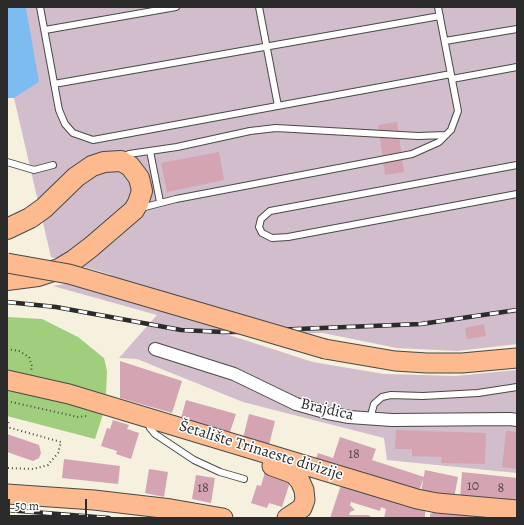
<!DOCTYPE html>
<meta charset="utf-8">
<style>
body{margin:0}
#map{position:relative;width:524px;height:525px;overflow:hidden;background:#f6f0df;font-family:Alegreya,serif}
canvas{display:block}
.frame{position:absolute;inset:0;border:8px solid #2b2b2b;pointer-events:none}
.scale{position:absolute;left:8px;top:499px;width:79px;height:18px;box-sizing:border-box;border:2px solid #2b2b2b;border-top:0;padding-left:5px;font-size:12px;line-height:14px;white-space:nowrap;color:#2b2b2b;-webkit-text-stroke:3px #fff;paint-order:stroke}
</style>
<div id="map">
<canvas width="524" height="525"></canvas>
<div class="frame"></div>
<div class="scale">50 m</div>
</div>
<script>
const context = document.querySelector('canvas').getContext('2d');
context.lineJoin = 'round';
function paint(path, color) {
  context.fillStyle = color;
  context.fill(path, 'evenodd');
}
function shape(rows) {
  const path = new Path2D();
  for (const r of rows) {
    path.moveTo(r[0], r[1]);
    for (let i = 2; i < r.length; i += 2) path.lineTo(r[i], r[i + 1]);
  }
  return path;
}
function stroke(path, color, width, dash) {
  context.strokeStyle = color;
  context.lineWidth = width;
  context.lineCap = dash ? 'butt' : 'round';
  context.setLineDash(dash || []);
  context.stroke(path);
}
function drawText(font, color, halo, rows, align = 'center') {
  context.font = font + ' Alegreya,serif';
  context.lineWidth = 3;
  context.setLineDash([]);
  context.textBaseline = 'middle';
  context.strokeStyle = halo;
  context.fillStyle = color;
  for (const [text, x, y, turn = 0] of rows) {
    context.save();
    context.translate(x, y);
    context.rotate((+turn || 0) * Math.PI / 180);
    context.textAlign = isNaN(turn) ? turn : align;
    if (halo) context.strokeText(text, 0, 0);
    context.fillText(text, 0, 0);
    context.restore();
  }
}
paint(shape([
 [26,7,517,7,517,344,457,351,397,348,323,333,229,335,313,362,384,374,456,376,517,370,517,473,387,460,384,438,243,402,137,359,119,358,157,315,53,286,112,275,51,257,14,98,38,82]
]), '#d1bdcc');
paint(shape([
 [7,317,42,319,78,337,104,358,107,371,106,394,7,372],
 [7,387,104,411,95,439,7,416]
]), '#a0ce7c');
paint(shape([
 [7,7,26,7,39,82,14,98,7,98]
]), '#7dbcf1');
paint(shape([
 [397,122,404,172,385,175,378,125],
 [219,152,224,180,167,192,161,163],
 [484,324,486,336,467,339,465,328],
 [120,361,182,381,172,413,120,398],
 [186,400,236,414,230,432,181,418],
 [249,414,275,421,269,445,243,438],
 [113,420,129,425,127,429,139,433,131,459,116,454,117,451,101,446,107,428,110,429],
 [396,430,486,433,485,464,441,463,442,457,412,456,412,449,395,449],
 [506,431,517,432,517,469,502,467],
 [7,434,39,445,41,453,39,458,33,461,7,452],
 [340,437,376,449,372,460,424,477,418,494,315,461,318,453,333,458],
 [64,459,120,466,118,484,62,478],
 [149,469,168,472,164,497,145,493],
 [425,470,458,477,454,498,421,492],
 [265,472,290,482,282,507,269,503,267,508,251,503,257,485,261,486],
 [462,472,517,478,517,501,460,499],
 [196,475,215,478,211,503,192,499],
 [341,485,425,511,425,518,384,518,386,509,381,507,380,511,351,502,350,505,355,510,350,512,349,515,368,515,373,518,330,518],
 [434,512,476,515,476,518,430,518,430,514]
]), '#d4a4b3');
const service = shape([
 [40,7,59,110,65,124,73,133,93,140,451,74],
 [259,7,278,106],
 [45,30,176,7],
 [445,41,517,29],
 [452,79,517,67],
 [54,84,440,16],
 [150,151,160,202],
 [121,157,129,154,177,147,250,131,276,128,418,136,446,135],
 [7,162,34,170,53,165],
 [517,165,270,211,261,219,259,227,262,233,272,238,288,237,517,194],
 [141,208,176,199,412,154,439,142,451,130,458,111,438,7],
 [370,419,374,404,382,397,391,395,423,396,478,393,517,387],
 [148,422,150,428,155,434,194,460,220,472,244,479]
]);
const minor = shape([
 [155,349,234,374,296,404,328,413,349,417,392,420,510,419,517,420]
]);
const primary = shape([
 [325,349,395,361,427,363,462,363,517,358],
 [7,380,69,394,417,499,437,503,517,510],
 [272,466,294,474,300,481,304,490,305,500,302,508,287,518],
 [7,494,94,500,171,509,223,518]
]);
const trunk = shape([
 [7,229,30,218,44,208,76,177,92,166,104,162,121,161,130,166,139,178,142,191,138,203,134,210,91,247,74,260,59,269,38,276,7,280]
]);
stroke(service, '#494946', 8);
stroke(minor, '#494946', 14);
stroke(primary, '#494946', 21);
stroke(trunk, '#494946', 22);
stroke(shape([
 [7,349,19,351,29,357,32,366,31,371],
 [7,401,78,417,87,416,88,414],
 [7,420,9,420,7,427,61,442,58,453,48,465,33,469,7,468]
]), '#494946', 2, [1, 3]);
stroke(service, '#fff', 6);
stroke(minor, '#fff', 12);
stroke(primary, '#fcba8e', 19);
stroke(trunk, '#fcba8e', 20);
const rail = shape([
 [7,302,56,307,181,330,223,332,421,324,517,310],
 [7,510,109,518]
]);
stroke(rail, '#2b2b2b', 4.5);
stroke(rail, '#fff', 3, [9]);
const primaryBridge = shape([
 [7,263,69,274,325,349]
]);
stroke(primaryBridge, '#494946', 21, []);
stroke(primaryBridge, '#fcba8e', 19);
drawText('14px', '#55494d', null, [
 ["18",354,455],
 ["10",473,487],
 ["18",203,489],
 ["8",501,489]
]);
drawText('16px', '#2b2b2b', '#fff', [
 ["Brajdica",327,410,13],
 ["Šetalište Trinaeste divizije",261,451,17]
]);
</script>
